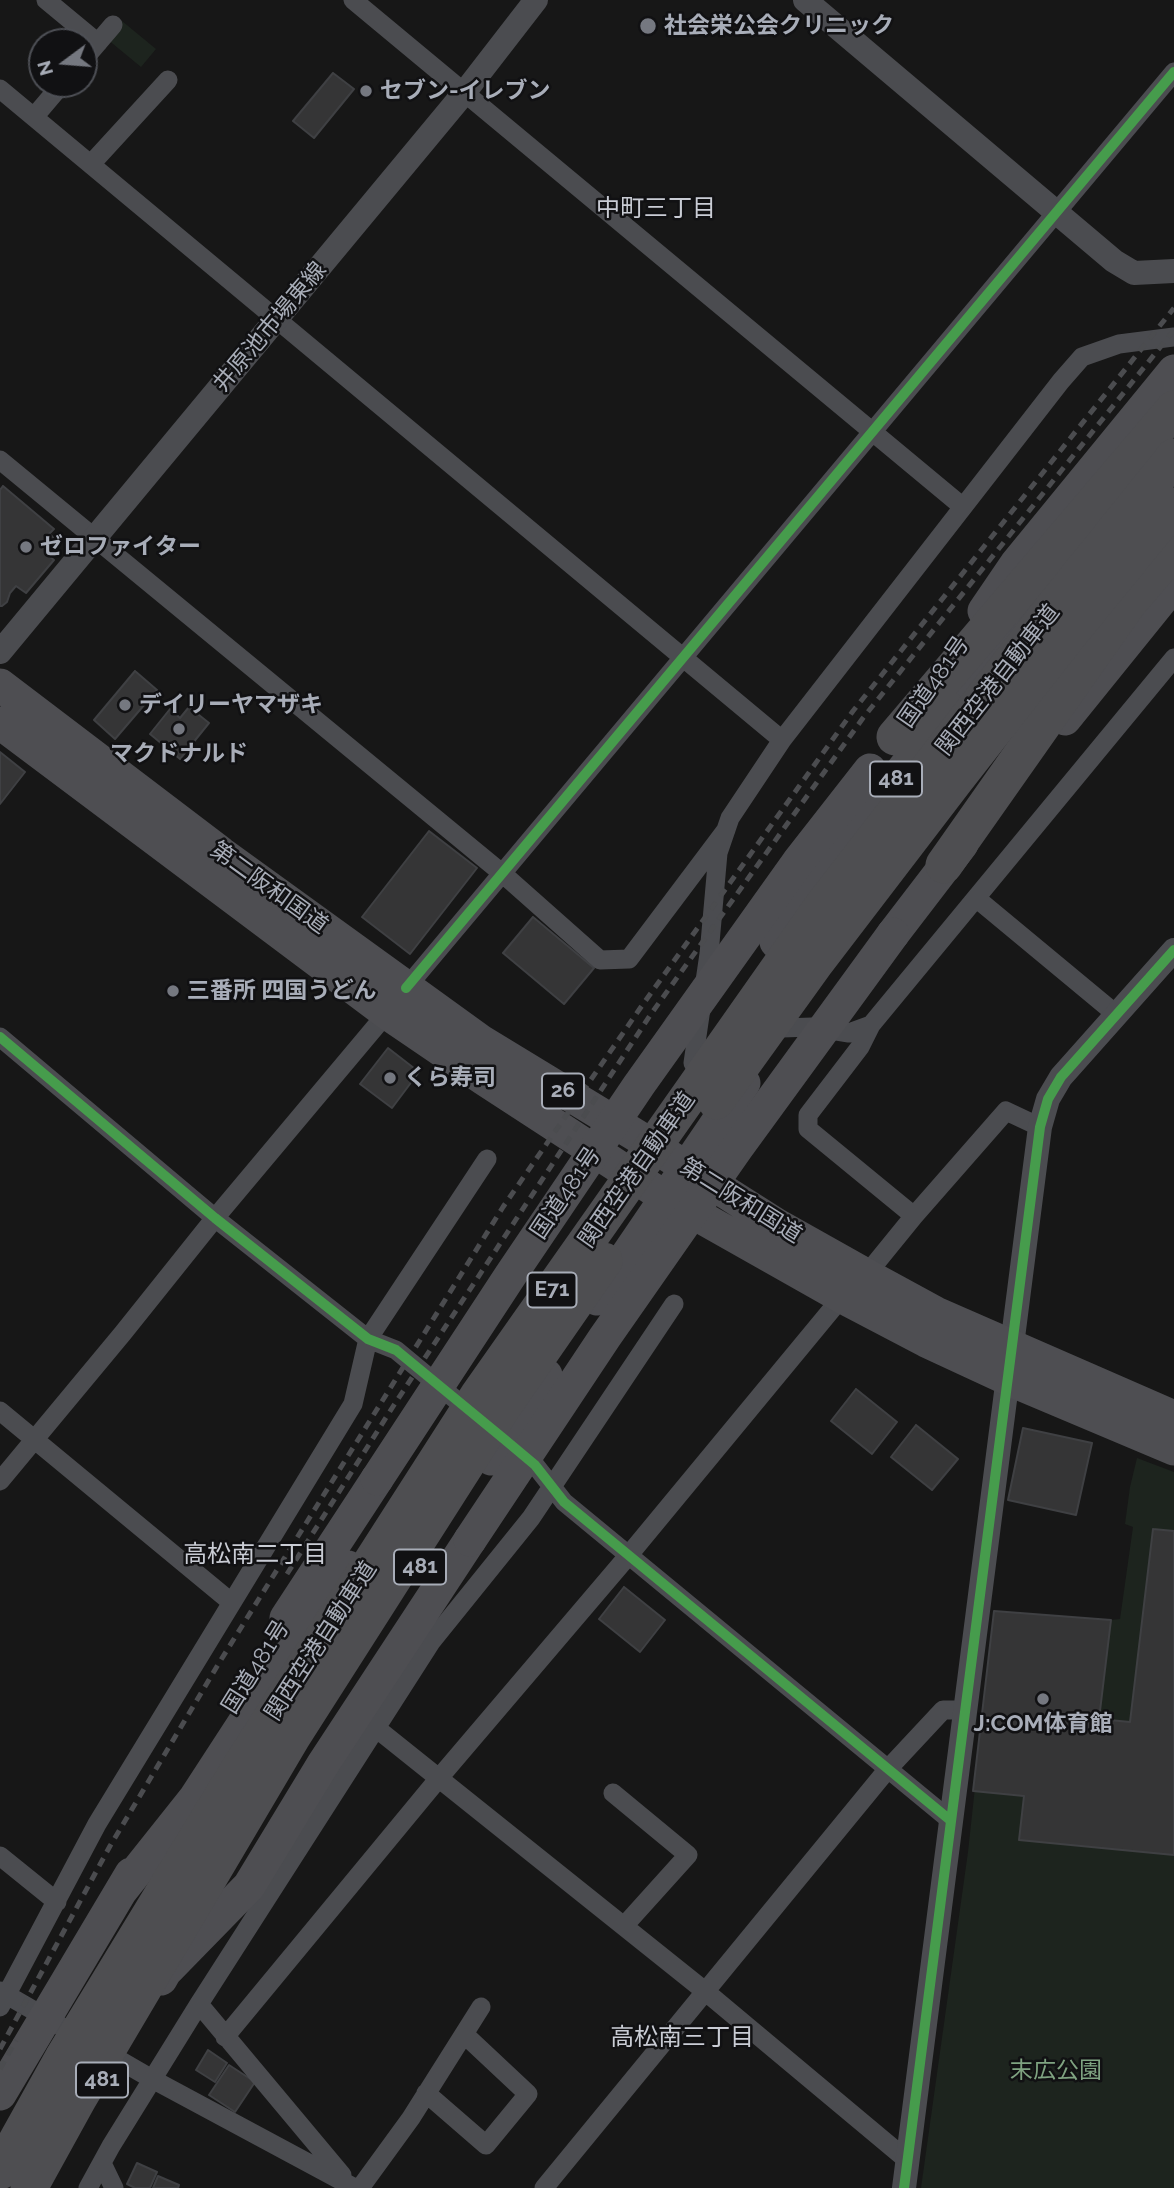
<!DOCTYPE html>
<meta charset="utf-8">
<style>
body{margin:0}
#map{position:relative;width:1174px;height:2188px;overflow:hidden;background:#171717;font-family:Raleway,sans-serif}
canvas{display:block}
.north{position:absolute;left:28px;top:28px;width:70px;height:70px;box-sizing:border-box;background:#111113;border:2px solid #4d4f55;border-radius:50%;rotate:254deg;font-size:19px;font-weight:700;line-height:28px;text-align:center;color:#a8adb8}
.north::after{content:'';display:block;margin:auto;width:24px;height:32px;background:#757880;clip-path:polygon(50% 0,100% 100%,50% 72%,0 100%)}
</style>
<div id="map">
<canvas width="1174" height="2188"></canvas>
<div class="north">N</div>
</div>
<script>
const context = document.querySelector('canvas').getContext('2d');
context.lineJoin = 'round';
function paint(path, color) {
  context.fillStyle = color;
  context.fill(path, 'evenodd');
}
function shape(rows) {
  const path = new Path2D();
  for (const r of rows) {
    path.moveTo(r[0], r[1]);
    for (let i = 2; i < r.length; i += 2) path.lineTo(r[i], r[i + 1]);
  }
  return path;
}
function stroke(path, color, width, dash) {
  context.strokeStyle = color;
  context.lineWidth = width;
  context.lineCap = dash ? 'butt' : 'round';
  context.setLineDash(dash || []);
  context.stroke(path);
}
function drawText(font, color, halo, rows, align = 'center') {
  context.font = font + ' Raleway,"Noto Sans JP",sans-serif';
  context.lineWidth = 5;
  context.setLineDash([]);
  context.textBaseline = 'middle';
  context.strokeStyle = halo;
  context.fillStyle = color;
  for (const [text, x, y, turn = 0] of rows) {
    context.save();
    context.translate(x, y);
    context.rotate((+turn || 0) * Math.PI / 180);
    context.textAlign = isNaN(turn) ? turn : align;
    if (halo) context.strokeText(text, 0, 0);
    context.fillText(text, 0, 0);
    context.restore();
  }
}
paint(shape([
 [122,21,156,49,141,67,107,39],
 [1137,1458,1174,1472,1174,2188,921,2188,968,1852,994,1611,1111,1620,1120,1619,1133,1527,1125,1524,1130,1487]
]), '#1d241e');
const building = shape([
 [333,73,354,89,314,138,293,121,333,73],
 [3,486,54,529,49,534,57,540,45,553,54,560,26,593,16,586,10,593,7,602,2,606,0,606,0,490,3,486],
 [135,671,157,690,115,739,94,720,135,671],
 [189,707,209,723,180,759,150,734,170,709,180,718,189,707],
 [0,752,25,772,0,804,0,752],
 [429,831,477,868,410,954,362,917,429,831],
 [533,917,594,968,564,1004,503,953,533,917],
 [388,1048,419,1072,392,1108,360,1084,388,1048],
 [856,1389,897,1422,872,1454,831,1421,856,1389],
 [916,1425,958,1459,932,1490,891,1457,916,1425],
 [1023,1428,1092,1443,1076,1515,1008,1500,1023,1428],
 [1153,1529,1174,1531,1174,1855,1019,1840,1024,1796,973,1791,994,1611,1111,1620,1099,1719,1130,1722,1153,1529],
 [624,1587,665,1620,640,1652,599,1619,624,1587],
 [208,2050,227,2063,215,2082,196,2070,208,2050],
 [229,2065,255,2082,235,2112,209,2095,229,2065],
 [137,2163,157,2172,150,2188,135,2188,127,2184,137,2163],
 [158,2176,179,2185,178,2188,153,2188,158,2176]
]);
paint(building, '#353536');
stroke(building, '#3f4043', 2);
stroke(shape([
 [46,0,98,43],
 [353,0,963,507],
 [84,59,113,25],
 [0,89,782,740],
 [34,117,62,84],
 [91,164,168,80],
 [0,460,503,874,600,960,629,959,726,830],
 [976,898,1117,1015],
 [406,988,1174,72],
 [871,1025,860,1047,808,1115,808,1129,914,1216],
 [782,1028,812,1027,849,1033,871,1025,1174,658],
 [0,1037,215,1218,368,1339,396,1350,473,1414],
 [693,1063,709,954,718,853,730,818,782,740,1061,381,1082,357,1119,344,1174,337],
 [866,1275,914,1216,1006,1111,1040,1127],
 [0,1411,231,1602],
 [518,1451,535,1465,564,1502,950,1820],
 [0,1481,123,1333,215,1218,387,1013],
 [376,1728,706,1992,907,2160],
 [613,1793,688,1855,624,1926],
 [0,1856,57,1902],
 [0,1991,152,2079,355,2188],
 [199,2004,342,2175],
 [0,2007,97,1824,353,1404,368,1339,487,1159],
 [225,2037,439,1778,628,1556,842,1297],
 [426,2093,486,2145,528,2094,464,2034],
 [102,2163,114,2188],
 [88,2188,111,2146,199,2004,431,1642,531,1518,674,1304],
 [360,2188,411,2118,481,2007],
 [544,2188,887,1770,943,1710,964,1710]
]), '#4b4c50', 19);
stroke(shape([
 [805,0,1114,261,1134,273,1174,271],
 [0,652,464,93,536,0],
 [904,2188,1040,1127,1048,1099,1061,1077,1174,950]
]), '#4b4c50', 24);
stroke(shape([
 [984,611,1016,564,1174,371],
 [0,685,221,853,481,1041,642,1139,777,1225,866,1275,936,1313,1174,1417],
 [1065,719,1174,584],
 [0,723,387,1013,484,1079,665,1197,842,1297,926,1341,1008,1379,1174,1449],
 [893,934,962,844],
 [776,942,832,859,1039,598],
 [597,1299,744,1083],
 [491,1459,546,1375],
 [286,1618,377,1479],
 [121,1891,195,1798,288,1655,348,1567],
 [161,1979,165,1972,249,1886,323,1764,470,1540],
 [0,2094,131,1874]
]), '#4e4e52', 33);
stroke(shape([
 [1112,622,1174,550],
 [895,737,1174,409],
 [914,755,946,708],
 [944,865,1129,602]
]), '#4e4e51', 37);
stroke(shape([
 [287,1574,394,1405,651,1014,863,718,1174,330],
 [0,2049,110,1846,219,1663,503,1207,641,1007,853,711,1174,308],
 [0,2069,16,2040]
]), '#4b4c4f', 5, [9, 7]);
stroke(shape([
 [377,1479,510,1276,639,1085,798,862,870,770],
 [470,1540,605,1337,737,1148,893,934]
]), '#4e4e52', 33);
stroke(shape([
 [716,1101,816,962,956,779,1067,637,1174,506],
 [0,2171,63,2058,244,1761,478,1396,824,904,1048,614,1174,457],
 [29,2188,78,2099,292,1737,502,1408,604,1261]
]), '#4e4e51', 37);
stroke(shape([
 [406,988,1174,72],
 [0,1037,215,1218,368,1339,396,1350,504,1439,535,1465,564,1502,950,1820],
 [904,2188,1040,1127,1048,1099,1061,1077,1174,950]
]), '#469c4c', 10);
for (const [x, y, r, color] of [
 [648,26,9,"#757880"],
 [366,91,7,"#757880"],
 [26,547,7,"#757880"],
 [125,705,7,"#757880"],
 [179,729,7,"#757880"],
 [173,991,7,"#757880"],
 [390,1078,7,"#757880"],
 [1043,1699,7,"#757880"]
]) {
  const dot = new Path2D();
  dot.arc(x, y, r, 0, 2 * Math.PI);
  context.fillStyle = color;
  context.fill(dot);
  stroke(dot, '#111113', 2.5);
}
for (const [x, y, w] of [
 [896,779,52],
 [563,1091,42],
 [552,1290,49],
 [420,1567,52],
 [102,2080,52]
]) {
  const box = new Path2D();
  box.roundRect(x - w / 2, y - 17.5, w, 35, 5);
  context.fillStyle = '#111113';
  context.fill(box);
  stroke(box, '#a8adb8', 2);
}
drawText('bold 21px', '#a8adb8', null, [
 ["481",896,779],
 ["26",563,1091],
 ["E71",552,1290],
 ["481",420,1567],
 ["481",102,2080]
]);
drawText('bold 23px', '#a8adb8', '#111113', [
 ["社会栄公会クリニック",664,26],
 ["セブン-イレブン",380,91],
 ["ゼロファイター",40,547],
 ["デイリーヤマザキ",139,705],
 ["マクドナルド",179,754,"center"],
 ["三番所 四国うどん",187,991],
 ["くら寿司",404,1078],
 ["J:COM体育館",1043,1724,"center"]
], 'left');
drawText('23px', '#a8adb8', '#111113', [
 ["井原池市場東線",270,327,-50],
 ["関西空港自動車道",998,680,-52],
 ["国道481号",934,682,-55],
 ["第二阪和国道",269,888,36],
 ["関西空港自動車道",637,1170,-55],
 ["国道481号",566,1193,-56],
 ["第二阪和国道",741,1201,32],
 ["関西空港自動車道",321,1641,-57],
 ["国道481号",256,1667,-58]
]);
drawText('23px', '#7fa381', '#111113', [
 ["末広公園",1056,2071]
]);
drawText('24px', '#c9ccd4', '#111113', [
 ["中町三丁目",656,209],
 ["高松南二丁目",255,1555],
 ["高松南三丁目",682,2038]
]);
</script>
